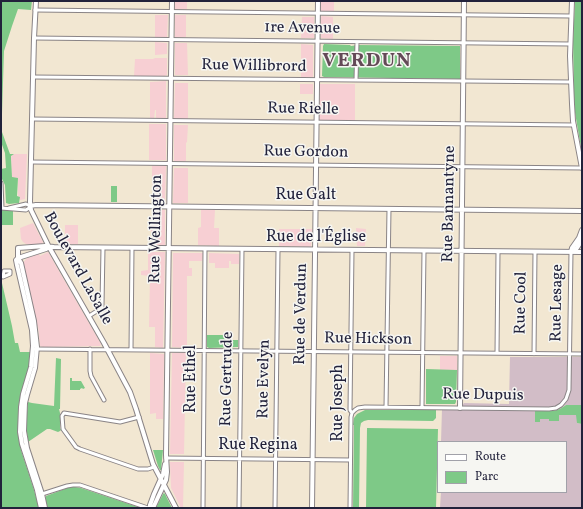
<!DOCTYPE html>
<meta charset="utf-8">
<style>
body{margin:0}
#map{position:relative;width:583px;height:509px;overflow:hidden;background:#f2e7d2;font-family:Vollkorn,serif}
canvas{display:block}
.frame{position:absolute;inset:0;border:2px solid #22223b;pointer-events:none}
.legend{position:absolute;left:437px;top:441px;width:130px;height:52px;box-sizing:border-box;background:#f6f6f2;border:1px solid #a1a1a9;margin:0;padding:5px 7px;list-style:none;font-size:12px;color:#22223b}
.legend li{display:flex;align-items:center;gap:8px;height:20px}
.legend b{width:20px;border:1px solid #a1a1a9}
</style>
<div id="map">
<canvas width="583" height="509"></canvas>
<div class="frame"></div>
<ul class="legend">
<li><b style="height:5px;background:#fff"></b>Route</li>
<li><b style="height:11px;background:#7ec987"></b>Parc</li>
</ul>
</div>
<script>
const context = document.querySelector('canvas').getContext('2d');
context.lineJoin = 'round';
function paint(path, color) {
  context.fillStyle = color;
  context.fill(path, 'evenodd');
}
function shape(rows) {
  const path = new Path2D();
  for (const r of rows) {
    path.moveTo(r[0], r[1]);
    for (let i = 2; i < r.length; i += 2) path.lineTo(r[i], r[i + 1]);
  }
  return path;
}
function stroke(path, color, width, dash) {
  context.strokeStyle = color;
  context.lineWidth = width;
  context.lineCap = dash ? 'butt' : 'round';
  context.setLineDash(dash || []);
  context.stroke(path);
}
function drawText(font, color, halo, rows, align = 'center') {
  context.font = font + ' Vollkorn,serif';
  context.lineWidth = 3;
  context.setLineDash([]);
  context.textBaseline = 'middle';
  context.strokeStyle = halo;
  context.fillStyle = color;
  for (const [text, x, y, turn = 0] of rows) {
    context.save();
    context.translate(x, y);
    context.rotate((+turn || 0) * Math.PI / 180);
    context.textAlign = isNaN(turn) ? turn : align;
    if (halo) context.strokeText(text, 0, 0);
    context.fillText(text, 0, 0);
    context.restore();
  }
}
paint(shape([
 [175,1,187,1,187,9,175,9],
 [321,1,334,1,334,11,321,11],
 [155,15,168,15,167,37,155,37],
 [175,15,186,15,186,37,175,37],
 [322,16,333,17,333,39,321,38,321,17],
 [302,17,314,17,314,38,301,38],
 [155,42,167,43,167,54,155,55],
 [175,43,187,43,188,75,175,75],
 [301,44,313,45,313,77,301,77],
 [155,58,167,58,167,75,166,75,165,76,134,76,135,59,153,59],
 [166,81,166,119,156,119,156,110,155,110,154,119,150,118,150,82],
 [175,83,188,83,188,119,174,119],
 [300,84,313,84,313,94,300,94],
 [320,84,355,84,355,122,319,121],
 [149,124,166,124,166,160,149,160],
 [174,125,188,125,187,142,186,143,186,161,174,161],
 [14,154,27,154,25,199,20,200,20,197,18,196,18,178,12,178,11,158,12,155],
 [152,166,166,166,165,202,156,202,156,185,152,185],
 [174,168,188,168,188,203,173,203],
 [157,210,165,210,165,245,152,245,153,233,151,233,151,231,149,230,149,227,151,227,151,222,157,222],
 [201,210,215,210,214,228,219,228,219,246,198,245,198,228,201,227],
 [33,223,43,242,42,244,26,244,23,242,21,239,20,228],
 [65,225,78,225,78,244,65,244],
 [356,228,366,229,365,246,357,246],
 [279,229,312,229,311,247,279,246],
 [48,252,101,344,100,346,43,347,40,346,38,326,37,326,23,263,27,258,39,254,40,256],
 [148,252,165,252,163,348,155,347,155,327,149,327,150,276,141,275,141,271,148,270],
 [173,253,203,253,202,261,189,261,189,268,192,268,192,276,187,276,187,348,172,347],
 [209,253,239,254,239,264,231,264,231,261,229,261,229,268,215,268,215,263,209,263],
 [150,353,164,354,163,419,156,419,156,413,150,414],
 [172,353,186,353,184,454,170,454],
 [440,356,457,356,457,370,440,370],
 [170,462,184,462,183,508,181,508,171,488]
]), '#f7cfd3');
paint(shape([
 [510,357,582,357,582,405,566,405,560,409,553,411,535,411,540,419,549,419,559,421,559,415,577,415,577,423,582,424,582,504,581,508,440,508,441,492,566,492,566,442,441,442,442,409,460,408,464,403,509,404]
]), '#d2bdc7');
paint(shape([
 [1,1,32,1,31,10,18,9,12,26,4,51,2,114,2,132,10,154,14,154,11,156,11,159,12,177,18,178,17,196,20,197,19,203,9,204,6,203,5,185,1,177,1,169,6,168,5,153,1,142],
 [575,1,582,1,582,153,574,107,574,91,573,41],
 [324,44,350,45,351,46,358,45,459,46,460,46,460,79,324,77,322,76,323,46],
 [111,186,117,186,117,202,111,202],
 [1,210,13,210,13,225,1,225],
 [2,283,12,326,15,343,18,343,20,352,30,352,31,353,30,361,29,362,29,366,19,402,18,424,19,439,21,450,34,490,39,508,1,508],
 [207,335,226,335,226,340,238,340,238,347,209,348,207,347],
 [56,358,61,359,60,409,59,409,60,413,60,428,61,430,60,431,58,432,50,429,47,429,28,442,26,423,28,402,32,403,54,406],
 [426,369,457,370,456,402,455,404,426,404],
 [70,378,72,378,72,381,81,381,85,388,83,389,82,388,80,389,80,390,70,390],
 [566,405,582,405,582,424,577,423,576,415,559,415,559,421,549,421,549,419,540,419,540,422,535,422,535,411,553,411,560,409],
 [365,410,436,410,436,418,433,421,368,420,364,421,361,423,360,428,359,508,353,508,354,425,353,425,354,418,357,414],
 [367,428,438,429,436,508,366,508],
 [153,450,163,450,161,470,160,470,158,466],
 [70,487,75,487,81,488,141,508,47,508,45,498,46,496],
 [164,493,165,494,172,508,156,508,163,494]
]), '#7ec987');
const street = shape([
 [35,10,571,16],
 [34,38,570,44],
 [33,77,571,82],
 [356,80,357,42],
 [32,119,574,125],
 [31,162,582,168],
 [1,183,2,208],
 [1,208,26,210,29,208,30,206],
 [9,208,26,204,30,206],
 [4,271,10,271,10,274,3,277,4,271],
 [89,316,100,309,102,308,102,305,103,248],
 [35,349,582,354],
 [90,349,90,371,91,376,104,400],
 [131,350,132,248],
 [497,353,498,252],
 [534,354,535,252],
 [386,407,389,209],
 [422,407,424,251],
 [352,413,355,410,358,408,365,407,549,409,556,408,561,405,566,399,569,390,571,252],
 [139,417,120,422,64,413,62,416,63,429,76,447,80,449,138,469,148,469,154,467],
 [166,458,350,460],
 [42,494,67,486,73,485,80,485,148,508],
 [203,508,205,249],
 [239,508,242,249],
 [275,508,278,250],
 [350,508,351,417,352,413,350,410,352,251]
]);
const secondary = shape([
 [36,1,34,38,31,160,30,202,31,210,49,247,104,343,130,392,136,409,153,464,176,508],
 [572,1,570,56,572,104,573,121,582,168],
 [30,206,36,205,582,211],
 [571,252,572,248,579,238,582,230],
 [572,252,577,248,582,240],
 [18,258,21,263,34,321,37,347,35,368,27,395,25,403,24,431,27,448,42,494,45,508],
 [18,258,46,249,49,247],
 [460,408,464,1],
 [41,508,37,490,22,444,20,432,21,407,23,394,31,367,33,346,32,330,17,265,16,260,18,258,18,248,45,246,54,247,582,252],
 [150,508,150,505,154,494,163,474,165,464],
 [153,508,166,480,167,472,166,455,172,1],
 [312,508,318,1]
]);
stroke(street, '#8a8486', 5);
stroke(secondary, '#8a8486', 6);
stroke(street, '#fff', 3);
stroke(secondary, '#fff', 4);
drawText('16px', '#22223b', '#f6f6f2', [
 ["1re Avenue",302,29,1],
 ["Rue Willibrord",254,67,1],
 ["Rue Rielle",303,110,1],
 ["Rue Gordon",306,153,1],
 ["Rue Galt",306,196],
 ["Rue Bannantyne",450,204,-89],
 ["Rue Wellington",157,229,-89],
 ["Rue de l'Église",316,238],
 ["Boulevard LaSalle",77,269,61],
 ["Rue Cool",522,303,-89],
 ["Rue Lesage",558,303,-89],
 ["Rue de Verdun",302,314,-89],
 ["Rue Hickson",368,340,1],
 ["Rue Ethel",192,379,-90],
 ["Rue Gertrude",228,379,-89],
 ["Rue Evelyn",265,379,-89],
 ["Rue Dupuis",483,396,1],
 ["Rue Joseph",339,403,-90],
 ["Rue Regina",258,446]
]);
context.letterSpacing = '1px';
drawText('bold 20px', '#644a57', '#f6f6f2', [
 ["VERDUN",367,62]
]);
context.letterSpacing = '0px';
</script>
